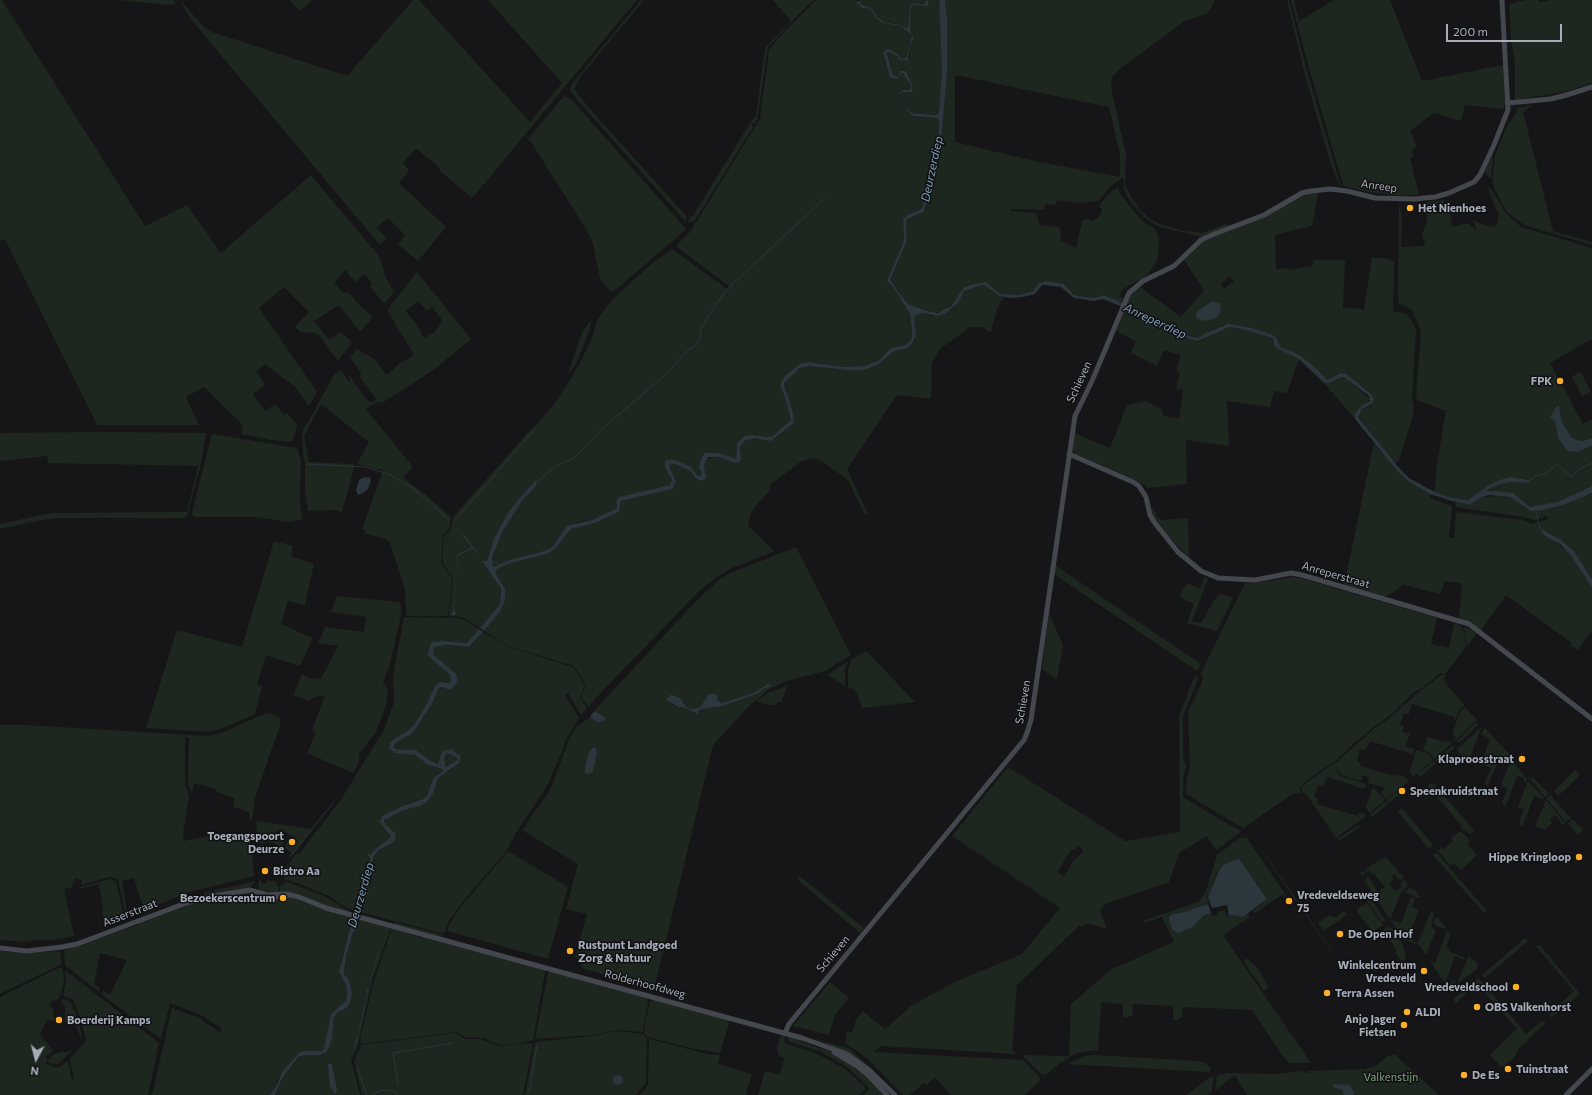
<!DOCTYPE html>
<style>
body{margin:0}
#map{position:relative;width:1592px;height:1095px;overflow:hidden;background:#161618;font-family:Commissioner,sans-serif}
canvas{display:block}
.north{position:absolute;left:16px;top:1039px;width:40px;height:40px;-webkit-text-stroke:3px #111113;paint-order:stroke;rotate:187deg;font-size:11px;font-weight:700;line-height:16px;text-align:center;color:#a7adb9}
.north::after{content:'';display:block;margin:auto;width:14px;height:18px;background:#a7adb9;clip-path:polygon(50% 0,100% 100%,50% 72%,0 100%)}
.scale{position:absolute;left:1446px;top:24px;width:116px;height:18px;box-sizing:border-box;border:2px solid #a7adb9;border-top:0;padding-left:5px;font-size:12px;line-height:14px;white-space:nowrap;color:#a7adb9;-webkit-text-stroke:3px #111113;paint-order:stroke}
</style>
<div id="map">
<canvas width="1592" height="1095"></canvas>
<div class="north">N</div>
<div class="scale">200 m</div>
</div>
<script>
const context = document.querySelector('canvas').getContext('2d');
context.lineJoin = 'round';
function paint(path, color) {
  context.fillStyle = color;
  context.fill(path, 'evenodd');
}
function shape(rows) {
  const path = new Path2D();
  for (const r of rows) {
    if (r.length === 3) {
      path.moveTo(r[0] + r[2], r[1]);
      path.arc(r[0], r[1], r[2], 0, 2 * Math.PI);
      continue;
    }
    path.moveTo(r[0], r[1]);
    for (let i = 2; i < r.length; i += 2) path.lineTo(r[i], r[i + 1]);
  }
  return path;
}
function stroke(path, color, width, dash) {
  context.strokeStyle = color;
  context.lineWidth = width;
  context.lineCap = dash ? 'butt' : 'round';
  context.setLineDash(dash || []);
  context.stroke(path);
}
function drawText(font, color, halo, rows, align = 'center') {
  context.font = font + ' Commissioner,sans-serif';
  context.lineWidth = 3;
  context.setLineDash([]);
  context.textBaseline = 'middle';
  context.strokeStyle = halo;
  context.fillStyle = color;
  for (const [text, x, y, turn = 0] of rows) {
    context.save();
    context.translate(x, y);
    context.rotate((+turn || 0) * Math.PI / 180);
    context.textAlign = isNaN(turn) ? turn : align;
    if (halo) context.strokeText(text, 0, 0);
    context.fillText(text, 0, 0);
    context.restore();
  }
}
paint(shape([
 [0,0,2,0,145,226,187,205,221,253,311,175,378,255,381,261,385,276,394,292,384,304,370,286,372,284,365,274,355,282,345,270,334,283,343,293,347,292,351,294,358,304,373,317,360,332,339,305,314,321,329,340,341,332,352,342,338,361,320,336,315,333,301,332,295,327,309,312,284,287,259,308,317,392,309,406,295,387,265,364,256,371,265,385,253,394,265,411,275,404,284,415,287,413,297,424,298,422,292,442,272,440,241,434,243,425,204,387,186,397,199,425,97,425,5,239,0,241],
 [117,0,174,0,176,4,170,5],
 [180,0,204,27,212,32,347,76,413,0,419,0,530,122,562,83,488,0,637,0,474,196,471,197,440,171,438,166,416,148,403,163,409,170,399,183,446,227,418,261,398,244,405,235,388,218,376,228,387,238,380,245,189,17],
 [290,0,312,0,300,11],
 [641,0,644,0,581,76,574,89,590,109,687,217,685,221,575,97,570,90,571,85],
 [773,0,814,0,795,18,768,47,757,120,755,124,751,123,753,127,696,219,693,222,688,222,689,219,694,214,750,123,756,116,765,48,791,21],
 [816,0,854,0,862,8,870,9,876,18,882,23,899,26,910,33,912,37,907,58,903,59,899,55,887,49,885,50,883,55,889,75,896,79,901,73,904,73,911,86,910,90,900,92,898,94,897,103,913,116,937,118,939,121,938,137,934,162,923,206,920,210,909,214,903,219,904,240,887,281,894,288,910,314,912,332,911,340,906,345,892,347,879,360,865,366,844,367,808,362,800,364,786,375,781,382,781,389,785,397,791,420,773,436,769,437,752,435,744,436,737,443,736,459,720,453,705,453,702,456,699,468,702,473,700,476,697,475,692,468,689,466,669,459,665,464,672,480,670,485,650,490,616,501,617,507,615,509,592,520,578,522,567,526,553,546,547,550,506,561,493,567,492,557,502,533,522,501,536,486,536,481,516,502,507,514,494,539,487,561,482,561,500,587,500,604,480,628,462,617,449,616,453,578,444,565,442,558,444,537,451,529,453,517,530,430,538,423,555,403,575,372,591,341,597,320,612,300,651,264,672,249,727,289,729,286,678,248,677,245,690,232,760,119,769,50,781,35],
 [457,570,454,611,456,612,454,615,450,615,453,612],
 [860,0,927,0,925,3,911,4,910,5,908,29,900,25,881,21,877,17,873,10,861,4],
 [929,0,939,0,942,43,942,69,939,110,938,115,935,115,912,113,898,103,899,94,904,92,909,92,913,87,906,71,903,70,897,77,893,75,887,53,888,51,896,55,899,59,908,61,910,57,911,43,914,38,910,30,911,7,914,5,919,6,929,4],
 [945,0,1215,0,1210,10,1206,14,1185,21,1121,68,1112,77,1111,87,1126,154,1125,186,1139,209,1151,220,1160,224,1184,231,1202,233,1227,223,1229,226,1203,237,1159,227,1145,218,1129,200,1124,190,1124,178,1122,178,1111,186,1099,201,1081,203,1057,200,1055,205,1045,204,1044,210,1011,209,1010,211,1036,213,1040,225,1059,227,1061,231,1060,240,1076,248,1082,221,1085,219,1092,221,1099,217,1101,213,1102,209,1099,207,1101,203,1113,190,1118,188,1120,194,1135,213,1145,223,1155,229,1158,236,1159,245,1157,260,1153,267,1146,276,1123,289,1119,296,1124,298,1122,303,1103,295,1095,298,1076,295,1066,288,1043,281,1038,284,1035,290,1025,294,1009,295,1000,294,985,282,964,287,952,304,942,312,933,312,908,304,898,289,890,281,907,238,906,226,907,219,924,212,942,133,947,73,947,17],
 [955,75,1109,107,1120,154,1120,177,1034,161,955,142],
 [1287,0,1289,0,1307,71,1340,183,1340,187,1330,161,1305,75],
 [1291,0,1294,0,1299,21,1334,0,1390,0,1422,81,1503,65,1505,104,1504,109,1465,105,1461,121,1434,113,1410,131,1417,146,1412,151,1414,156,1410,158,1419,195,1393,195,1368,192,1344,186,1344,188,1309,68],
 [1525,0,1538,0,1539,2,1548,1,1548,0,1592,0,1592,83,1569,91,1515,100,1515,63,1511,40,1509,4],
 [564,96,573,101,685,228,684,231,613,292,607,288,600,278,592,240,586,229,531,142,528,139],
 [1532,105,1523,112,1553,231,1592,242,1592,245,1524,225,1507,212,1499,198,1492,183,1495,156,1509,121,1510,122,1516,113,1517,108],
 [1493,155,1491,179,1484,172],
 [1487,187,1492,190,1504,211,1521,227,1592,248,1592,339,1550,363,1583,424,1592,419,1592,438,1581,441,1572,438,1569,434,1562,422,1560,409,1553,419,1556,424,1558,438,1567,451,1578,452,1592,445,1592,486,1557,502,1543,505,1530,507,1519,498,1506,492,1486,492,1490,488,1500,484,1512,482,1529,483,1530,481,1529,480,1518,478,1511,477,1499,480,1481,490,1473,498,1468,500,1448,497,1435,492,1436,469,1446,411,1417,400,1416,397,1421,331,1412,310,1398,303,1399,203,1402,217,1401,247,1424,246,1425,240,1423,239,1422,233,1427,223,1426,202,1444,200,1450,212,1452,227,1468,223,1477,231,1473,220,1474,220,1481,224,1494,227,1497,225,1499,215],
 [1309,193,1318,193,1312,226,1275,235,1276,269,1286,268,1290,270,1312,266,1314,260,1345,260,1343,308,1364,309,1372,258,1385,258,1394,262,1393,311,1407,314,1416,329,1412,399,1414,405,1413,416,1399,460,1395,463,1358,416,1362,409,1371,405,1374,401,1364,388,1356,383,1338,374,1327,380,1318,370,1306,360,1280,347,1276,337,1273,335,1234,325,1223,325,1198,338,1172,329,1127,305,1131,295,1140,287,1181,317,1204,290,1184,260,1196,247,1206,240],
 [1230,276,1234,281,1224,289,1221,284],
 [1206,307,1218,316,1214,319,1205,321,1197,312],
 [417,272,471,339,437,367,424,376,382,403,379,401,366,409,413,467,403,478,426,495,451,517,449,528,443,537,441,557,442,564,452,578,448,616,406,616,405,589,390,543,386,539,364,533,365,530,362,529,383,470,357,464,369,442,321,404,304,436,309,462,355,464,342,512,333,510,308,511,305,493,305,463,303,453,302,434,304,429,334,375,341,370,349,382,350,379,348,376,349,375,367,400,370,402,373,402,376,399,375,397,360,377,361,373,350,357,357,349,374,359,387,375,400,363,414,355,387,310],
 [418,301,427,311,432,307,442,320,435,332,424,338,416,324,406,311],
 [982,285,986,286,995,294,1003,297,996,312,991,332,981,327,970,327,940,349,932,363,931,399,897,395,847,469,868,514,865,515,848,480,844,477,820,460,812,458,800,462,769,486,771,489,753,509,750,516,748,526,774,551,732,568,712,580,698,592,594,700,589,707,581,698,586,685,574,666,508,646,484,631,500,612,505,601,505,588,495,573,497,569,511,563,548,554,556,548,571,529,595,523,619,512,621,501,673,489,676,481,670,468,671,464,675,464,690,471,695,479,702,480,705,479,706,476,704,466,708,458,719,457,735,463,739,463,741,459,741,445,744,441,756,438,763,440,771,441,794,423,793,414,789,398,784,386,784,383,800,368,805,366,810,366,855,371,863,370,878,365,894,351,905,350,911,346,915,340,914,317,922,313,932,316,949,311,954,307,964,291],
 [1125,308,1176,335,1200,341,1211,334,1229,327,1242,329,1273,338,1274,346,1278,349,1299,359,1287,393,1274,391,1270,407,1227,401,1229,446,1186,440,1187,484,1147,488,1146,485,1076,454,1072,449,1075,433,1110,448,1127,405,1146,401,1162,409,1163,416,1179,419,1183,390,1176,389,1180,374,1176,371,1181,355,1164,350,1157,366,1131,353,1136,341,1116,331],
 [592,319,590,329,576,364,568,374,582,332],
 [1580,371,1591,392,1583,396,1582,396,1572,377],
 [1342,377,1347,379,1370,399,1368,402,1361,406,1358,409,1355,419,1324,383,1329,383],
 [102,432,206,433,201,463,187,516,183,518,60,518,42,520,0,529,0,524,51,513,187,512,198,466,48,463,47,456,0,461,0,433],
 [212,434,297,448,301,461,300,494,301,514,303,518,300,520,288,522,255,517,194,517,192,514,193,508],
 [1374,443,1398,472,1408,481,1431,494,1430,498,1452,506,1449,538,1454,538,1456,512,1457,512,1523,520,1531,524,1548,519,1546,515,1543,518,1534,520,1524,517,1456,507,1455,502,1470,505,1482,497,1501,496,1513,498,1525,508,1553,508,1564,505,1592,493,1592,579,1580,560,1568,545,1543,530,1571,556,1592,587,1592,630,1578,650,1570,645,1572,643,1506,595,1481,630,1470,623,1459,620,1462,583,1445,581,1440,594,1404,585,1385,597,1344,585],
 [1151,508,1154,509,1158,518,1162,520,1188,518,1189,559,1158,524,1153,516],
 [274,541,293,546,291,556,314,564,305,605,288,601,281,624,313,638,300,666,266,655,257,684,262,686,255,714,218,730,207,732,146,728,177,630,242,647],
 [796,547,851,655,825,671,786,681,768,690,747,708,714,744,712,749,654,989,581,968,582,962,575,957,587,914,566,909,578,864,522,830,550,790,569,740,576,727,590,717,599,723,605,717,594,711,699,598,718,581,728,574],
 [766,685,770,686,770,687,763,689,759,693,723,706,704,709,695,714,683,707,677,707,666,700,670,695,672,695,680,698,687,708,694,709,700,707,709,694,715,694,718,696,718,701,722,703,753,693],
 [592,748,597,752,594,761,594,769,585,769,588,754],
 [1056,566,1201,664,1197,671,1054,574],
 [1204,577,1208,579,1192,621,1201,623,1214,600,1218,596,1222,594,1233,598,1217,631,1187,623,1194,604,1179,597,1187,583,1200,589],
 [1292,577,1300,578,1437,618,1431,644,1449,648,1454,623,1461,626,1465,636,1466,647,1446,673,1440,673,1425,686,1413,693,1393,713,1374,727,1354,743,1337,760,1310,778,1300,787,1301,793,1292,794,1244,828,1239,826,1188,795,1186,792,1187,777,1190,769,1188,712,1202,682,1203,678,1201,674,1204,667,1245,583,1255,583],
 [337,596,399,602,401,607,401,615,390,664,383,683,386,686,388,692,386,705,376,732,359,754,359,763,353,773,307,753,316,733,312,730,325,695,312,698,309,701,293,695,302,674,308,678,321,679,338,646,318,643,325,627,364,632,366,617,331,612],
 [1049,613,1063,645,1057,679,1042,669],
 [404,617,460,618,479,629,467,643,443,641,432,642,430,645,427,655,450,675,451,681,449,683,440,682,435,686,425,707,414,725,406,732,395,738,389,746,391,751,415,755,428,765,442,769,443,771,436,775,427,796,423,799,406,804,382,816,380,821,375,821,380,822,391,837,373,851,371,855,367,855,370,857,368,870,355,911,347,908,329,896,300,884,284,879,286,867,297,853,299,854,340,801,385,728,394,702,393,676],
 [1464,627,1468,628,1477,633,1467,647],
 [483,632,509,647,573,667,585,685,580,698,588,709,587,708,581,715,568,693,565,695,579,718,566,739,561,754,546,788,517,831,506,852,475,887,449,920,444,934,360,912,366,896,368,895,367,892,375,854,386,846,396,835,384,823,385,819,406,809,420,806,427,802,433,794,438,778,453,768,461,757,458,753,442,751,438,764,431,761,416,750,394,748,398,741,410,735,416,729,433,702,439,688,442,687,447,689,452,689,457,682,458,678,455,673,433,654,432,652,434,647,438,645,467,647,471,646],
 [866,651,915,702,862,708,857,694,853,689,848,687,848,671,851,660],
 [848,661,845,670,845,686,827,675],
 [1443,674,1446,674,1444,678,1446,684,1464,705,1459,710,1455,721,1454,721,1455,717,1412,704,1409,714,1404,713,1400,725,1404,726,1402,732,1410,734,1405,746,1414,749,1412,757,1412,754,1370,741,1366,750,1360,749,1357,761,1361,763,1360,766,1395,776,1396,774,1405,777,1409,781,1386,800,1381,792,1384,790,1384,787,1368,783,1369,777,1362,775,1361,781,1341,775,1337,769,1336,770,1340,776,1366,784,1365,789,1327,777,1323,787,1318,785,1314,797,1318,799,1317,804,1358,816,1359,812,1363,813,1366,816,1336,838,1307,795,1302,792,1302,787,1311,779,1338,761,1375,728,1390,718,1416,694],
 [1195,675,1198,678,1183,717,1183,757,1186,767,1183,776,1183,797,1219,819,1242,831,1216,850,1207,836,1179,853,1169,882,1105,904,1100,910,1107,929,1090,924,1086,924,1081,927,1079,926,1017,985,1012,1049,1017,1054,881,1046,873,1052,1023,1060,1040,1077,1040,1081,1024,1095,951,1095,935,1077,927,1085,924,1083,910,1095,903,1095,867,1058,845,1043,847,1032,852,1032,856,1020,863,1011,885,1029,910,1007,925,998,957,981,1022,954,1060,908,952,836,1008,767,1125,841,1180,832,1179,716],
 [1080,846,1083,852,1073,861,1064,877,1057,872,1072,849,1073,850],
 [788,684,782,701,773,705,767,705,757,701,769,692,782,688],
 [1465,707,1477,720,1455,741,1453,740,1456,738,1452,734,1460,712],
 [271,713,280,718,280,725,254,801,253,817,251,820,250,820,249,812,233,807,235,799,215,791,216,789,194,783,192,794,188,785,189,738,185,737,185,785,189,796,183,833,184,841,209,836,211,833,251,842,254,876,190,892,144,910,134,878,122,881,127,913,125,913,118,879,110,877,81,885,82,880,75,878,72,887,64,889,74,936,52,940,36,940,25,942,0,940,0,725,25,725,209,736,221,733,264,714],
 [1476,722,1478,725,1460,742,1456,742],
 [1480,728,1481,728,1468,763,1458,752,1458,749],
 [1485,728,1511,756,1509,762,1506,761,1507,758,1501,756,1487,786,1485,783,1491,768,1481,764,1490,739,1481,734],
 [1428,737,1444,742,1446,740,1452,743,1434,759,1428,752,1423,750],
 [1453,745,1454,748,1437,763,1435,760],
 [1416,750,1427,753,1433,760,1413,777,1410,771],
 [447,753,455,757,457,760,446,767,444,758],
 [1511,759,1527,779,1526,782,1523,781,1524,778,1517,776,1506,805,1504,806,1502,803,1508,788,1501,786],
 [1433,761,1436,763,1420,777,1418,774],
 [1575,770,1580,775,1558,796,1554,791],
 [1532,777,1549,793,1545,797,1530,779],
 [1528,781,1544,798,1543,799,1534,796,1523,825,1521,826,1519,822,1524,809,1518,807],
 [1432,782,1474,830,1470,834,1461,828,1461,825,1428,786],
 [1373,787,1385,800,1370,813,1366,807],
 [1403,787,1402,792,1389,803,1387,800],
 [1550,795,1571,818,1566,822,1546,798],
 [1546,800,1565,823,1563,825,1555,815,1550,819,1552,823,1544,830,1535,826],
 [1386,801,1388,804,1372,817,1370,815],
 [1402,808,1433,845,1429,849,1398,812],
 [1573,819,1583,830,1578,835,1568,823],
 [256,821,257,821,312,829,293,855,285,847,287,842,289,842,288,845,291,846,293,844,294,845,296,838,280,829,278,832,276,831,275,837,281,841,284,839,282,847,279,848,279,845,265,841,264,844,258,843],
 [1358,825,1360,827,1339,841,1338,839],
 [1459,832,1462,832,1470,841,1468,845,1477,855,1461,870,1455,864,1450,865,1438,851,1442,847,1444,849,1453,841,1451,838],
 [1250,833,1251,834,1297,900,1296,901],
 [1241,837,1243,839,1246,837,1247,838,1288,898,1287,899,1283,894,1255,913,1253,911,1265,901,1267,898,1239,858,1223,865,1217,872,1208,897,1206,891,1217,855],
 [508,851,568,887,548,959,447,931,450,923,460,908],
 [1436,852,1487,911,1484,913,1433,855],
 [1386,857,1404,878,1400,881,1394,874,1391,877,1394,880,1389,884,1395,891,1402,887,1400,884,1404,880,1408,885,1401,892,1391,918,1389,918,1364,880,1368,876,1378,892,1385,887,1374,874,1373,874,1368,870,1362,876,1360,872,1364,872,1367,868],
 [800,876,864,928,860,933,798,880],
 [111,879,116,882,124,916,104,923,102,908,103,907,99,884,79,889,79,887],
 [259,880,261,880,261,883,266,884,267,880,277,882,276,885,279,886,279,892,269,893,261,891,258,886],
 [255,881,250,888,205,895,204,893],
 [285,881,324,896,352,913,280,893,280,886,282,886,282,883,285,884],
 [1411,887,1412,890,1415,890,1420,897,1419,898,1404,892],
 [1205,891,1208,900,1207,901,1208,904,1181,913,1175,913,1169,917,1169,921,1172,929,1181,932,1193,927,1203,916,1211,913,1212,916,1218,915,1217,912,1225,910,1226,915,1243,917,1248,914,1250,917,1223,935,1311,1063,1289,1063,1282,1055,1252,1010,1183,1007,1182,1017,1178,1020,1173,1020,1173,1006,1133,1004,1132,1016,1128,1017,1123,1017,1123,1004,1101,1002,1098,1050,1082,1052,1074,1054,1060,1063,1047,1074,1045,1075,1041,1074,1022,1055,1069,1056,1071,1004,1112,969,1174,942,1162,917,1143,923,1143,921,1198,902,1204,895],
 [250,892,265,898,279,900,289,898,300,900,335,913,354,918,351,924,341,961,340,975,346,986,347,999,343,1005,334,1011,331,1014,325,1048,321,1051,303,1051,299,1053,283,1071,277,1080,275,1088,270,1095,152,1095,172,1008,197,1017,220,1032,221,1028,203,1016,170,1003,161,1039,101,994,104,991,110,995,127,960,100,953,94,984,100,988,99,992,65,965,64,950,138,925,137,923,193,902],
 [1411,897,1415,898,1412,907,1419,910,1407,940,1404,940,1391,920,1401,923],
 [1369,900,1373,902,1385,920,1382,922,1367,901],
 [1298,901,1335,956,1335,957,1297,902],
 [1367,903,1383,925,1373,932,1356,910],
 [1344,911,1347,915,1323,931,1318,923,1329,915,1330,917,1332,916,1334,918],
 [1431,911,1433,912,1434,913,1431,927,1436,930,1426,955,1419,945,1408,941,1410,938,1412,939,1412,941,1418,943],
 [1436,917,1438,918,1446,928,1444,929,1433,924],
 [359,919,391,928,373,978,357,1049,351,1060,360,1095,275,1095,281,1080,298,1057,306,1055,319,1055,327,1052,332,1039,334,1017,338,1012,347,1008,351,1002,352,990,348,978,344,974,344,971,347,953,353,934,357,928],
 [380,950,381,950,380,954,374,967,369,982,359,982,359,980,368,980],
 [368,986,361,1023,358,1032,358,1031],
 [328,1063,333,1063,335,1080,334,1093,330,1084],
 [394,922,443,935,443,937,394,924],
 [1388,927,1392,928,1402,943,1406,958,1402,962,1395,953,1397,951,1383,930],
 [392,928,419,937,428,938,544,969,545,972,533,1040,517,1044,500,1045,483,1038,466,1037,456,1032,361,1044,360,1040,372,988],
 [1447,931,1451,934,1446,947,1450,949,1449,951,1465,958,1464,960,1455,956,1446,981,1452,983,1453,981,1456,981,1453,988,1447,986,1430,961,1435,963],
 [1525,938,1528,941,1485,978,1482,975],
 [1535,945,1541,946,1580,994,1551,1018,1549,1015,1574,991],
 [0,951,22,953,60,951,62,964,0,994],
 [1469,955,1478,965,1477,967,1478,968,1457,984],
 [1246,958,1256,966,1269,987,1264,991,1244,962],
 [61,967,63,969,64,981,61,994,57,1000,51,1001,50,1007,53,1008,54,1020,56,1021,47,1020,40,1034,53,1051,45,1057,48,1060,54,1054,73,1050,58,1064,50,1063,48,1060,46,1063,56,1068,60,1067,68,1060,71,1078,74,1081,70,1058,85,1043,86,1039,79,1015,73,999,63,996,66,981,65,970,159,1043,148,1095,0,1095,0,997],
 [550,971,647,997,648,1002,643,1032,617,1030,593,1035,535,1039,548,973],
 [1479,978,1526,1034,1542,1021,1545,1024,1527,1040,1528,1041,1519,1048,1514,1058,1503,1067,1500,1066,1490,1055,1517,1029,1477,984,1456,1003,1453,999],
 [830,982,849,998,835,1015,829,1035,793,1026],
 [62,999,70,1001,72,1005,78,1018,82,1036,82,1041,75,1023,65,1022,65,1007,62,1002],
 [653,999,730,1020,720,1053,696,1049,648,1037,644,1033,646,1019,650,1002],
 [617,1031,643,1034,647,1038,646,1083,636,1095,525,1095,535,1042,593,1036],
 [455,1033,465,1039,481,1039,499,1046,533,1043,523,1095,362,1095,354,1061,361,1045],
 [781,1034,785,1036,784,1043,815,1053,844,1068,865,1087,865,1090,858,1095,758,1095,765,1071,780,1075,784,1058,779,1056,777,1048],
 [790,1036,818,1048,826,1049,836,1054,866,1076,885,1095,863,1095,869,1090,869,1088,847,1067,819,1051,789,1042,788,1038],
 [812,1038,850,1049,876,1073,846,1052],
 [649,1039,707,1054,720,1055,718,1064,752,1074,746,1094,749,1095,639,1095,646,1088,648,1083],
 [1095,1055,1197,1061,1204,1062,1210,1067,1211,1070,1209,1072,1067,1064,1084,1056],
 [1392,1055,1395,1055,1439,1095,1247,1095,1235,1075,1215,1091,1217,1075,1227,1073,1275,1074,1304,1071,1305,1073,1309,1073,1307,1071,1365,1069,1375,1066,1388,1056],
 [1214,1075,1212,1092,1208,1095,1186,1095,1207,1079]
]), '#1e271f');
paint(shape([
 [854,0,858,2,860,0,861,4,872,9,877,17,884,22,900,25,908,29,910,5,914,3,924,4,927,0,929,0,928,6,914,5,911,7,910,30,914,38,911,43,908,61,900,60,897,56,889,52,887,52,887,54,893,75,897,77,901,71,906,71,913,87,912,92,904,92,899,94,898,103,912,113,935,115,938,115,939,110,942,69,939,0,945,0,947,17,947,73,942,133,924,212,907,219,906,226,907,240,890,280,908,304,928,311,938,313,951,306,964,287,974,284,986,282,1000,294,1019,295,1033,291,1039,283,1046,281,1064,284,1073,294,1079,296,1095,298,1103,295,1116,300,1172,329,1193,337,1198,338,1206,333,1228,324,1252,328,1273,335,1276,337,1280,347,1297,354,1306,360,1318,370,1327,380,1341,373,1346,374,1371,394,1374,399,1373,403,1362,409,1358,417,1400,469,1409,478,1429,489,1448,497,1468,500,1486,487,1499,480,1511,477,1529,480,1529,483,1512,482,1500,484,1490,488,1487,491,1506,492,1513,493,1530,507,1557,502,1592,486,1592,493,1564,505,1543,510,1531,511,1510,497,1489,495,1482,497,1470,505,1452,501,1430,494,1408,481,1398,472,1355,419,1355,414,1361,406,1370,401,1369,396,1344,377,1342,377,1329,383,1324,383,1299,359,1278,349,1274,346,1273,338,1242,329,1229,327,1198,341,1176,335,1125,308,1103,299,1093,301,1074,298,1061,287,1042,285,1035,294,1023,297,1011,298,999,296,986,286,982,285,964,291,958,303,946,313,937,316,922,313,914,317,916,336,912,344,906,349,894,351,878,365,863,370,856,371,808,366,800,368,784,383,784,386,789,398,793,414,794,423,771,441,763,440,756,438,744,441,740,447,741,459,739,463,735,463,719,457,708,457,704,466,706,476,705,479,701,481,695,478,690,471,675,464,671,464,670,468,676,481,673,489,621,501,619,512,595,523,571,529,556,548,548,554,511,563,497,569,495,573,505,588,505,601,500,612,490,624,484,631,480,628,500,604,501,590,500,587,482,561,487,561,494,539,507,514,516,502,535,481,536,480,536,486,522,501,502,533,492,557,493,567,506,561,547,550,553,546,566,527,570,525,592,520,615,509,617,507,616,501,619,497,670,485,672,480,665,467,665,462,666,460,673,459,691,467,697,475,700,476,702,473,699,468,702,456,705,453,720,453,736,459,737,443,744,436,752,435,769,437,773,436,791,420,785,397,781,389,781,382,786,375,800,364,808,362,844,367,865,366,879,360,891,348,906,345,911,340,912,332,910,314,894,288,887,281,904,240,903,219,909,214,920,210,923,206,934,162,938,137,939,121,937,118,913,116,897,102,899,93,903,90,910,90,911,86,903,73,901,73,897,79,890,77,883,53,885,50,888,49,898,54,902,59,907,58,912,35,900,26,882,23,876,18,870,9,862,8],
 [1212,301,1220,304,1221,312,1218,316,1214,319,1205,321,1197,319,1196,314,1197,312],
 [1557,406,1559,407,1562,422,1572,438,1581,441,1592,438,1592,445,1578,452,1567,451,1558,438,1555,421,1550,417],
 [369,477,371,480,368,489,363,493,358,495,356,490,359,480,362,478],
 [1543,530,1561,540,1574,551,1592,579,1592,587,1571,556,1560,544,1545,536,1541,531],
 [462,535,464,535,480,556,472,548,458,556,454,610,456,612,455,615,450,615,453,612,457,567,457,555,472,547],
 [479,629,483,632,469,647,447,645,434,647,433,654,455,673,458,678,457,682,452,689,447,689,442,687,439,688,433,702,416,729,410,735,398,741,394,746,394,748,397,749,416,750,431,761,438,764,442,751,451,749,461,756,459,763,438,778,433,794,427,802,420,806,404,810,384,820,385,824,395,833,396,838,392,843,378,851,374,856,367,892,369,893,366,897,359,916,357,928,353,933,347,953,344,971,344,974,348,978,351,986,352,993,351,1001,347,1008,338,1012,334,1017,332,1039,327,1052,319,1055,306,1055,298,1057,281,1080,275,1095,270,1095,275,1088,282,1072,299,1053,303,1051,321,1051,324,1049,331,1014,346,1001,347,996,346,986,339,972,351,924,361,895,368,870,370,857,367,855,368,854,371,855,373,851,391,837,380,822,375,821,380,821,382,816,402,806,423,799,427,796,434,777,443,771,442,769,428,765,415,755,394,753,389,748,390,743,395,738,406,732,414,725,425,707,435,686,440,682,449,683,451,681,450,675,427,655,430,645,432,642,443,641,467,643],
 [447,753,457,758,457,760,446,767,444,758],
 [768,684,770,685,770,687,763,689,759,693,723,706,704,709,700,710,697,714,683,707,678,707,666,700,670,695,672,695,680,698,687,708,694,709,700,707,709,694,716,694,718,696,717,700,722,703,753,693],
 [594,711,605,717,605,720,599,723,590,717],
 [592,748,595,748,597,752,593,772,589,774,585,773,585,769,588,754],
 [1239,858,1267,899,1243,917,1229,915,1227,905,1212,908,1208,897,1219,870,1223,865],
 [1208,904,1211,913,1203,916,1193,927,1178,933,1172,929,1169,921,1169,917,1172,914,1181,913],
 [332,1063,337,1091,335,1094,330,1087,328,1068,328,1064],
 [618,1080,5],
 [1334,1084,1349,1085,1354,1092,1353,1095,1344,1095,1342,1090,1333,1087]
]), '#2b363d');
stroke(shape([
 [308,464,366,467,391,475,414,489,448,519],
 [1529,481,1535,476,1546,474,1555,465,1558,465,1571,477,1581,468,1592,463],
 [536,483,554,467,574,458,603,428,643,394,666,374,688,350,696,345,700,339,701,328,723,294,735,282,826,197],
 [1536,510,1539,526,1543,531],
 [456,519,535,429],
 [290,857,333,803],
 [360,981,369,981,380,951],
 [359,1031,368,988],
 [355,1046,358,1036],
 [358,1069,367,1095],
 [398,1084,393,1053,453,1043],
 [529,1093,537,1045],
 [372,1095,379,1091,384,1090,394,1091,398,1095]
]), '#2b363d', 1);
stroke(shape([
 [1508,103,1551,99,1570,94,1592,87],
 [1069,454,1133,482,1139,486,1146,497,1150,515,1154,522,1178,552,1201,571,1218,578,1255,580,1291,573,1302,575,1469,624,1592,719],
 [267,895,286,894,299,897,326,908,802,1038,847,1054,869,1070,895,1095],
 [0,948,27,951,62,947,77,944,186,903,208,897,250,890,274,897,286,897],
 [785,1033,789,1024,1024,740,1027,733,1031,720,1075,416,1092,381,1129,293,1143,281,1174,266,1201,240,1214,234,1264,215,1302,193,1311,191,1330,189,1347,191,1375,198,1414,199,1435,197,1449,193,1474,182,1480,175,1494,145,1508,110,1502,0],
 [834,1052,857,1066,868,1075,887,1095],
 [1566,1095,1592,1069]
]), '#45474e', 5);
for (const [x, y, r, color] of [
 [1410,208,4,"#fdaf29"],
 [1560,381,4,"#fdaf29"],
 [1522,759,4,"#fdaf29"],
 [1402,791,4,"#fdaf29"],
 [292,842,4,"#fdaf29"],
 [1579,857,4,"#fdaf29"],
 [265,871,4,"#fdaf29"],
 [283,898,4,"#fdaf29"],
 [1289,901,4,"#fdaf29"],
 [1340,934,4,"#fdaf29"],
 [570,951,4,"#fdaf29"],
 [1424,971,4,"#fdaf29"],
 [1516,987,4,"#fdaf29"],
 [1327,993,4,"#fdaf29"],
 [1477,1007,4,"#fdaf29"],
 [1407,1012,4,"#fdaf29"],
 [59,1020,4,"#fdaf29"],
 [1404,1025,4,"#fdaf29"],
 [1508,1069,4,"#fdaf29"],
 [1464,1075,4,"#fdaf29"]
]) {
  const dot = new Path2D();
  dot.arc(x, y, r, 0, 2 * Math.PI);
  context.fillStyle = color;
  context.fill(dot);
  stroke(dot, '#111113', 1.5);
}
drawText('11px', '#a7adb9', '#111113', [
 ["Anreep",1379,186,8],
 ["Schieven",1079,382,-65],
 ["Anreperstraat",1336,575,16],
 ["Schieven",1023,702,-80],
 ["Asserstraat",130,913,-21],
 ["Schieven",833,954,-50],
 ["Rolderhoofdweg",645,984,15]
]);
drawText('bold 11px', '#a7adb9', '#111113', [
 ["Het Nienhoes",1418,208],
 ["FPK",1552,381,"right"],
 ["Klaproosstraat",1514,759,"right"],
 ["Speenkruidstraat",1410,791],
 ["Toegangspoort",284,836,"right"],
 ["Deurze",284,849,"right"],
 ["Hippe Kringloop",1571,857,"right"],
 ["Bistro Aa",273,871],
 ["Vredeveldseweg",1297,895],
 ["75",1297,908],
 ["Bezoekerscentrum",275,898,"right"],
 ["De Open Hof",1348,934],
 ["Rustpunt Landgoed",578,945],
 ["Zorg & Natuur",578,958],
 ["Winkelcentrum",1416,965,"right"],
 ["Vredeveld",1416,978,"right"],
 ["Vredeveldschool",1508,987,"right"],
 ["Terra Assen",1335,993],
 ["OBS Valkenhorst",1485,1007],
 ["ALDI",1415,1012],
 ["Anjo Jager",1396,1019,"right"],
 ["Fietsen",1396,1032,"right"],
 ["Boerderij Kamps",67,1020],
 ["Tuinstraat",1516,1069],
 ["De Es",1472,1075]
], 'left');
drawText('11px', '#7da57e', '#111113', [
 ["Valkenstijn",1391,1077]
]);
drawText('italic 12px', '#7c9db6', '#111113', [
 ["Deurzerdiep",932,169,-78],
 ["Anreperdiep",1155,321,25],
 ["Deurzerdiep",361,895,-74]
]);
</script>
